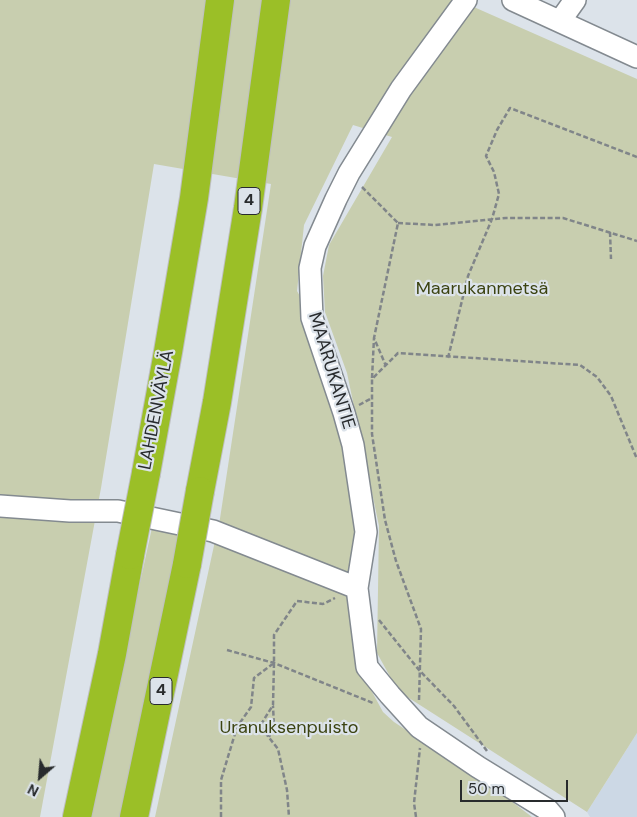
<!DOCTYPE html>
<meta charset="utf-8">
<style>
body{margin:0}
#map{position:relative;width:637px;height:817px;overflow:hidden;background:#dce3ea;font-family:"DM Sans",sans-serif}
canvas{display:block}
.north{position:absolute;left:15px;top:752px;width:50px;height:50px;-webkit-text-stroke:4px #dce3ea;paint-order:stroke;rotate:207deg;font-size:14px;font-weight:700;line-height:20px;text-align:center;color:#282b2d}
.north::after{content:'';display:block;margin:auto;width:18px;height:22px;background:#282b2d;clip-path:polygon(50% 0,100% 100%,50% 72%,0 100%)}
.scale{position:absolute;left:460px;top:780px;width:108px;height:22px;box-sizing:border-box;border:2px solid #282b2d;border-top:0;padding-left:6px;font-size:15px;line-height:18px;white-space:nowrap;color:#282b2d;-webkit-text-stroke:4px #dce3ea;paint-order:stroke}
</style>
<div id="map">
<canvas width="637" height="817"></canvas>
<div class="north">N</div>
<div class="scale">50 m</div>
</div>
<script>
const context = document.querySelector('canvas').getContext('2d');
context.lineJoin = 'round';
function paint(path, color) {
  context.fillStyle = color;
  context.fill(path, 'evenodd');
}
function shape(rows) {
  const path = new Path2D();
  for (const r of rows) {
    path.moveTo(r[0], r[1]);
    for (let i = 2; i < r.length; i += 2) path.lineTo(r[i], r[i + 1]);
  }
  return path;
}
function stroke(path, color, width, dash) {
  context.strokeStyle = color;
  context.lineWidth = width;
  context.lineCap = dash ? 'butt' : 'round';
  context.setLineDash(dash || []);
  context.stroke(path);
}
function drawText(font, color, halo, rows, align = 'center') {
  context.font = font + ' "DM Sans",sans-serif';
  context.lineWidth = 4.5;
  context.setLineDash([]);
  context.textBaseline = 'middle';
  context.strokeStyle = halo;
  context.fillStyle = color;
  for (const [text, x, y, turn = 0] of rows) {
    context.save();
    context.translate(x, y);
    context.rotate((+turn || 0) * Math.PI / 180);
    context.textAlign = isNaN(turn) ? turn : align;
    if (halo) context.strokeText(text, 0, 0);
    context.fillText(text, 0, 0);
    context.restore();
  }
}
paint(shape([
 [637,733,637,817,590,817,587,812]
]), '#ccd8e5');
paint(shape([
 [0,0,468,0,467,4,637,79,637,733,587,812,398,691,377,653,379,526,347,373,325,312,323,276,329,245,392,137,353,125,304,225,297,291,304,303,347,447,360,534,351,578,219,525,271,184,154,164,101,488,40,817,0,817],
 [153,523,181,530,121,817,89,817],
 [215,541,349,595,358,666,383,712,394,722,494,788,532,817,155,817]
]), '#c8ceaf');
const minor = shape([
 [466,0,401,89,349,173,336,199,315,246,310,268,312,318,344,413,353,445,366,532,357,588,367,667,390,695,419,727,478,767,548,810,554,817],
 [513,0,637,57],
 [560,21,575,0],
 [0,506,70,511,118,511,213,531,357,588]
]);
const highway = shape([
 [146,473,168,352,194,198,220,0],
 [200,491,217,402,248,208,276,0],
 [77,817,112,654,130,555],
 [134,817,187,564]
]);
stroke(minor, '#838a90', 24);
stroke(highway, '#bebfc0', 30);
stroke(shape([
 [362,187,398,223,374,338,386,366],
 [398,223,435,225,506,218,563,218,637,241],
 [610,232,611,259],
 [448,358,468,276,492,219,499,194,494,172,486,156,497,130,510,108,637,157],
 [372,378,374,338],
 [359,405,372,398],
 [379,620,419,670,454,706,487,751],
 [227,650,274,663,373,703],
 [274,663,273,705,260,726,278,749,287,790,289,817],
 [419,700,421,629,396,561,385,520,372,434,372,379,398,353,580,365,597,377,611,396,637,459],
 [269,737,274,726,273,706],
 [221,817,221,780,237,727,251,707,254,678,274,663,274,635,297,601,323,604,335,598],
 [416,817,414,803,420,748]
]), '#808589', 2.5, [5, 2.5]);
stroke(minor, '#fff', 21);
stroke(highway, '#9bbf27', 28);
const highwayBridge = shape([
 [130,555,146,473],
 [187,564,200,491]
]);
stroke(highwayBridge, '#bebfc0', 30, []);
stroke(highwayBridge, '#9bbf27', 28);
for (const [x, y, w] of [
 [249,201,22],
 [161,691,22]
]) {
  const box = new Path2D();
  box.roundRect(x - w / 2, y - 13.5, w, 27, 4);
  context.fillStyle = '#dce3ea';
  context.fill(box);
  stroke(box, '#282b2d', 1);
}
drawText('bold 16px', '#282b2d', null, [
 ["4",249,201],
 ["4",161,691]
]);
drawText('18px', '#3b4311', '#dce3ea', [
 ["Maarukanmetsä",482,289],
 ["Uranuksenpuisto",289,728]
]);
drawText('18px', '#282b2d', '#dce3ea', [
 ["MAARUKANTIE",331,371,73],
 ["LAHDENVÄYLÄ",157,410,-79]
]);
</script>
